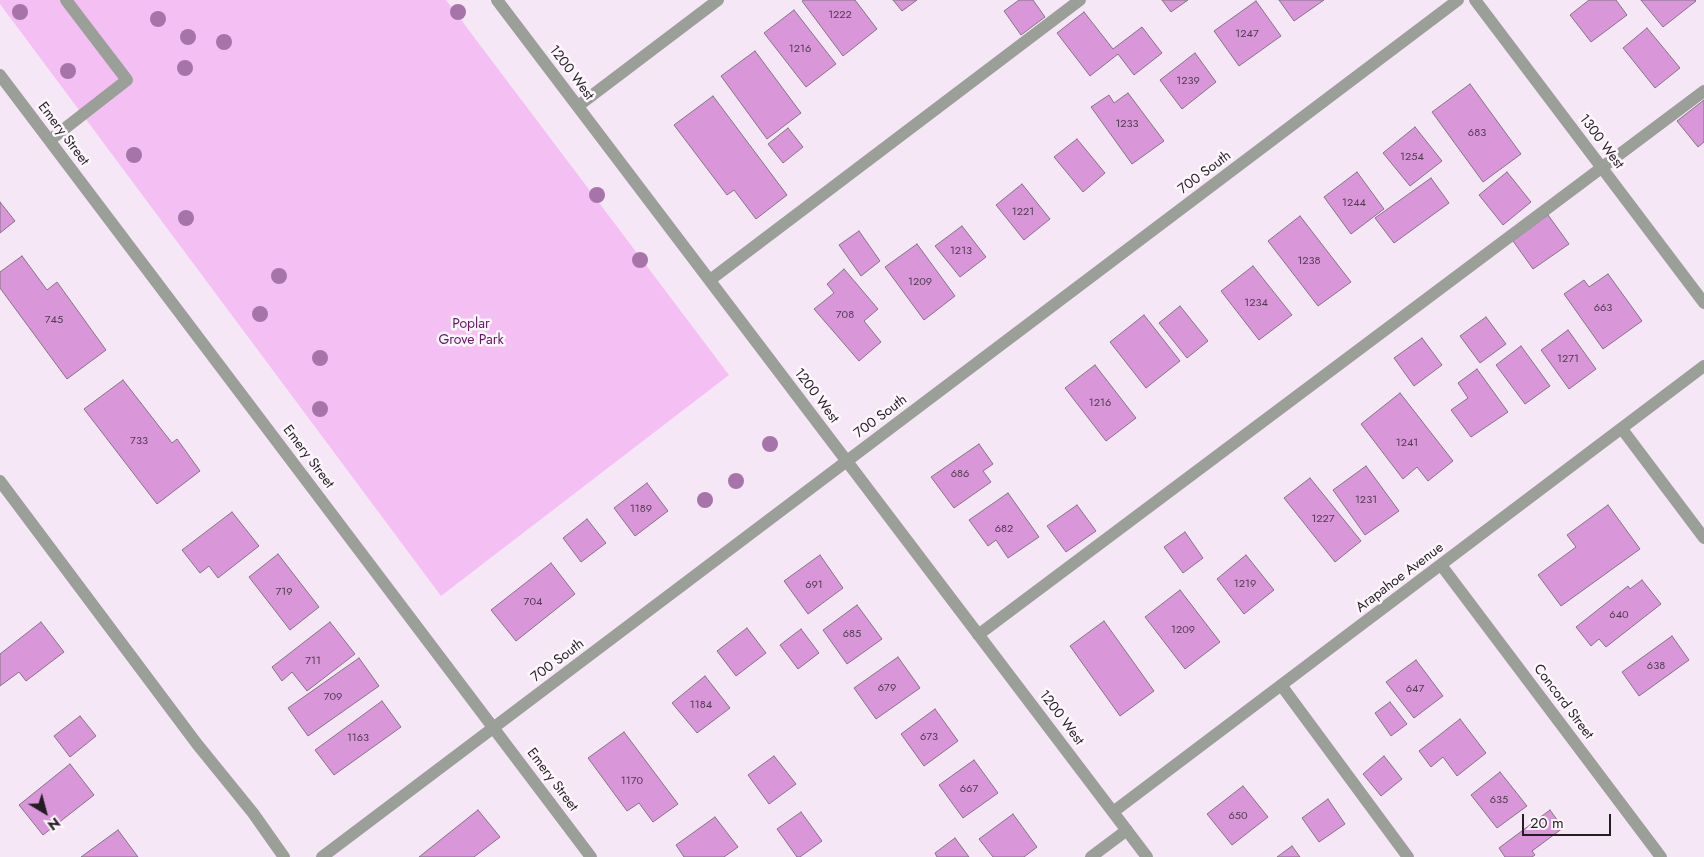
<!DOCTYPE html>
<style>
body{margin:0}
#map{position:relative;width:1704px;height:857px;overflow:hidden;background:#f6e7f6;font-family:Jost,sans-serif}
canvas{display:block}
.north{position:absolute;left:20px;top:787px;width:50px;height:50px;-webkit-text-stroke:4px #fef7fd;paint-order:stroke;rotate:143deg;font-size:14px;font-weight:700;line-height:20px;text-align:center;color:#241e24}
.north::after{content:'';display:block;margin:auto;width:18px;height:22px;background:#241e24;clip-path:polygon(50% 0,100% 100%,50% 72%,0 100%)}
.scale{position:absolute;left:1522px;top:814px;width:89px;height:22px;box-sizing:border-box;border:2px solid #241e24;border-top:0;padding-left:6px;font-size:15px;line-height:18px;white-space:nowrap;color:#241e24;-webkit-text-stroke:4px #fef7fd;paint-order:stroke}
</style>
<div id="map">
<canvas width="1704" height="857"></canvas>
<div class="north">N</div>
<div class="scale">20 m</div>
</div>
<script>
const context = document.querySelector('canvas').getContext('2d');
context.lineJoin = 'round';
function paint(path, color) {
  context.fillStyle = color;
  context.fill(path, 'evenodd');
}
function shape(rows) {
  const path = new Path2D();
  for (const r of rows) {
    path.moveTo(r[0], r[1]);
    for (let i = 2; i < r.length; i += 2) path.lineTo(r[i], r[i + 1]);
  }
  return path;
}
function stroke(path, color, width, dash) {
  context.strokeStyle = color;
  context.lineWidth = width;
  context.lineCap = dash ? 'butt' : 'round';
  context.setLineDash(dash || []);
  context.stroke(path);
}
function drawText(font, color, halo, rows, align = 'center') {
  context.font = font + ' Jost,sans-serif';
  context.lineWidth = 5;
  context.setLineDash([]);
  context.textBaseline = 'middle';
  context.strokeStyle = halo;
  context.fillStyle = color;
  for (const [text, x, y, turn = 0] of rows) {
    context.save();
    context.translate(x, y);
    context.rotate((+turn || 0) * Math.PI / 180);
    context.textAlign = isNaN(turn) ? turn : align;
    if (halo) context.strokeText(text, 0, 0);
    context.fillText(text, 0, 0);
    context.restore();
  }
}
paint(shape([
 [0,0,446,0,729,375,441,596,0,4]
]), '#f4c0f3');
const building = shape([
 [804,0,855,0,877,29,843,56,802,1,804,0],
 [893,0,917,0,902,11,893,0],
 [1019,0,1033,0,1045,17,1021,35,1004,11,1019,0],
 [1162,0,1188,0,1171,12,1162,0],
 [1279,0,1324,0,1294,21,1279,0],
 [1589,0,1616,0,1627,15,1591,42,1570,15,1589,0],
 [1641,0,1695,0,1696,1,1663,27,1641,0],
 [1256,1,1281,36,1239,66,1214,31,1256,1],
 [794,10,836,64,806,87,764,33,794,10],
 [1084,12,1113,49,1142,27,1162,53,1134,75,1118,54,1090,76,1057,33,1084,12],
 [1647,28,1680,68,1655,88,1623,48,1647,28],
 [755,51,801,113,767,139,721,76,755,51],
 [1195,53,1216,82,1182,109,1160,80,1195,53],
 [1470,84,1521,154,1483,182,1432,112,1470,84],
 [1128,93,1164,141,1132,164,1091,107,1109,95,1114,103,1128,93],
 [713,96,787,195,756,219,734,190,727,195,674,125,713,96],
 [1704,100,1704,142,1698,147,1677,121,1704,100],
 [1415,127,1442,161,1410,186,1383,153,1415,127],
 [788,128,803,147,783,163,768,144,788,128],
 [1077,139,1105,173,1083,192,1054,157,1077,139],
 [1357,172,1384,209,1351,234,1324,197,1357,172],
 [1507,172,1531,202,1503,225,1479,195,1507,172],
 [1431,178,1449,203,1394,243,1375,218,1431,178],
 [1022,184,1050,219,1024,240,996,205,1022,184],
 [0,202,15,221,0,233,0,202],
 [1548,215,1569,244,1533,269,1513,241,1548,215],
 [1300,216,1351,282,1318,306,1268,241,1300,216],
 [962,226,986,257,960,277,935,246,962,226],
 [859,231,880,261,861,276,839,245,859,231],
 [917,244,955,296,924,320,885,267,917,244],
 [22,256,47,290,57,282,106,350,67,379,0,288,0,272,22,256],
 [1253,266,1292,315,1259,340,1221,291,1253,266],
 [844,269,878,309,864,321,881,342,859,361,814,309,834,293,827,284,844,269],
 [1608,274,1642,321,1603,349,1564,294,1584,280,1589,287,1608,274],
 [1180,306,1208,341,1187,358,1159,323,1180,306],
 [1144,315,1180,361,1146,388,1110,342,1144,315],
 [1486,317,1506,344,1480,363,1460,336,1486,317],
 [1568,330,1596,369,1569,389,1541,350,1568,330],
 [1422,338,1442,365,1414,386,1394,358,1422,338],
 [1521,346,1550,386,1525,404,1496,365,1521,346],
 [1095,365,1136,418,1106,441,1065,388,1095,365],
 [1477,369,1508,412,1471,437,1451,410,1468,398,1458,383,1477,369],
 [123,380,172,443,177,439,200,471,157,504,84,409,123,380],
 [1400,393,1453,461,1428,481,1417,467,1403,479,1361,424,1400,393],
 [979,444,993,464,983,471,991,482,954,508,931,477,979,444],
 [1366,466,1399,511,1365,535,1333,490,1366,466],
 [1310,478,1361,541,1335,562,1284,498,1310,478],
 [647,483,668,511,635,536,614,508,647,483],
 [1008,493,1039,537,1008,558,996,540,988,546,969,520,1008,493],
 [1077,505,1096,531,1066,552,1047,526,1077,505],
 [1608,505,1640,549,1561,606,1538,575,1576,547,1567,535,1608,505],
 [232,512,259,546,218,578,209,566,200,573,182,550,232,512],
 [587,519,606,543,581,562,563,538,587,519],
 [1185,532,1203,558,1183,573,1164,547,1185,532],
 [278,554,319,607,290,630,249,577,278,554],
 [820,555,843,588,808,614,784,581,820,555],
 [1246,555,1274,590,1244,614,1217,579,1246,555],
 [551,563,575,594,516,641,491,610,551,563],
 [1642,580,1661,604,1606,647,1599,639,1591,646,1576,627,1628,586,1630,589,1642,580],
 [1180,590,1220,642,1185,669,1145,617,1180,590],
 [857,605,882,639,847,664,823,630,857,605],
 [1104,621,1154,691,1120,716,1070,646,1104,621],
 [41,622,64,652,26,681,19,672,0,686,0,654,41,622],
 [330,622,355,654,307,691,292,672,282,681,272,667,330,622],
 [747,628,766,653,736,676,717,651,747,628],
 [801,629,819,653,798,669,780,645,801,629],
 [1672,636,1689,660,1639,696,1622,672,1672,636],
 [898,657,920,688,876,719,854,688,898,657],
 [359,658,379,686,308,736,288,708,359,658],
 [1416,660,1443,696,1414,718,1386,682,1416,660],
 [705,676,730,708,697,733,672,703,705,676],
 [382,701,401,727,334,775,315,750,382,701],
 [1390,702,1407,724,1391,736,1375,713,1390,702],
 [935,709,958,741,924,766,901,734,935,709],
 [80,716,96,736,70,757,54,736,80,716],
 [1460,719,1486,753,1457,776,1443,757,1431,767,1419,751,1460,719],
 [624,732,678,804,653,822,639,803,627,811,588,758,624,732],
 [774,756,796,784,769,804,748,775,774,756],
 [1384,756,1402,779,1381,796,1363,774,1384,756],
 [974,760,998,793,963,818,939,785,974,760],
 [70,764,94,795,43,835,19,805,70,764],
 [1500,772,1527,806,1497,828,1471,795,1500,772],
 [1243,786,1268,817,1232,845,1207,814,1243,786],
 [1328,799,1345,824,1319,842,1302,818,1328,799],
 [478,810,500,837,474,857,419,857,478,810],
 [1550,810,1563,828,1532,851,1535,855,1532,857,1505,857,1499,848,1550,810],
 [801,812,822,841,800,857,797,857,777,829,801,812],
 [1013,814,1037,847,1024,857,993,857,979,839,1013,814],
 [715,817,738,847,724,857,684,857,676,845,715,817],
 [118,830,138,857,81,857,118,830],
 [955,838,969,857,937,857,935,853,955,838],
 [1292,846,1300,857,1277,857,1292,846]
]);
paint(building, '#d996d9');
stroke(building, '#837583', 1);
stroke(shape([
 [497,0,1147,857],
 [1475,0,1704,303],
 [0,75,591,857],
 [578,106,718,0],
 [50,140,127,80,66,0],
 [710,280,1080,0],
 [1622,429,1704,538],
 [0,481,197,744,253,813,284,857],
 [1441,565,1661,857],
 [978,635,1704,91],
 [1281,685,1408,857],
 [1113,812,1704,366],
 [322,857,1458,0],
 [1091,857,1127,830]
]), '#9a9f97', 12);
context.fillStyle = '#a674a8';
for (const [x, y] of [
 [20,12],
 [458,12],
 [158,19],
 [188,37],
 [224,42],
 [185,68],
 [68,71],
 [134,155],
 [597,195],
 [186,218],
 [640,260],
 [279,276],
 [260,314],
 [320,358],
 [320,409],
 [770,444],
 [736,481],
 [705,500]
]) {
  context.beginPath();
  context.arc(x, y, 8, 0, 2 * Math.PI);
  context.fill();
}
drawText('11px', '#513c51', null, [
 ["1222",840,15],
 ["1247",1247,34],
 ["1216",800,49],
 ["1239",1188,81],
 ["1233",1127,124],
 ["683",1477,133],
 ["1254",1412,157],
 ["1244",1354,203],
 ["1221",1023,212],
 ["1213",961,251],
 ["1238",1309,261],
 ["1209",920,282],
 ["1234",1256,303],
 ["663",1603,308],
 ["708",845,315],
 ["745",54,320],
 ["1271",1568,359],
 ["1216",1100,403],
 ["733",139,441],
 ["1241",1407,443],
 ["686",960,474],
 ["1231",1366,500],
 ["1189",641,509],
 ["1227",1323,519],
 ["682",1004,529],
 ["1219",1245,584],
 ["691",814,585],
 ["719",284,592],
 ["704",533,602],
 ["640",1619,615],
 ["1209",1183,630],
 ["685",852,634],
 ["711",313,661],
 ["638",1656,666],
 ["679",887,688],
 ["647",1415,689],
 ["709",333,697],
 ["1184",701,705],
 ["673",929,737],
 ["1163",358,738],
 ["1170",632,781],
 ["667",969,789],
 ["635",1499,800],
 ["650",1238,816]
]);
drawText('14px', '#241e24', '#fef7fd', [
 ["1200 West",571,73,53],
 ["Emery Street",63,134,53],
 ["1300 West",1601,142,53],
 ["700 South",1205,173,-37],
 ["1200 West",816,396,53],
 ["700 South",881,417,-37],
 ["Emery Street",308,457,53],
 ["Arapahoe Avenue",1400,578,-37],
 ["700 South",558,661,-37],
 ["Concord Street",1563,702,53],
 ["1200 West",1061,718,53],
 ["Emery Street",552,780,53]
]);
drawText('14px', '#651568', '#fef7fd', [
 ["Poplar",471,325],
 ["Grove Park",471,341]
]);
</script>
